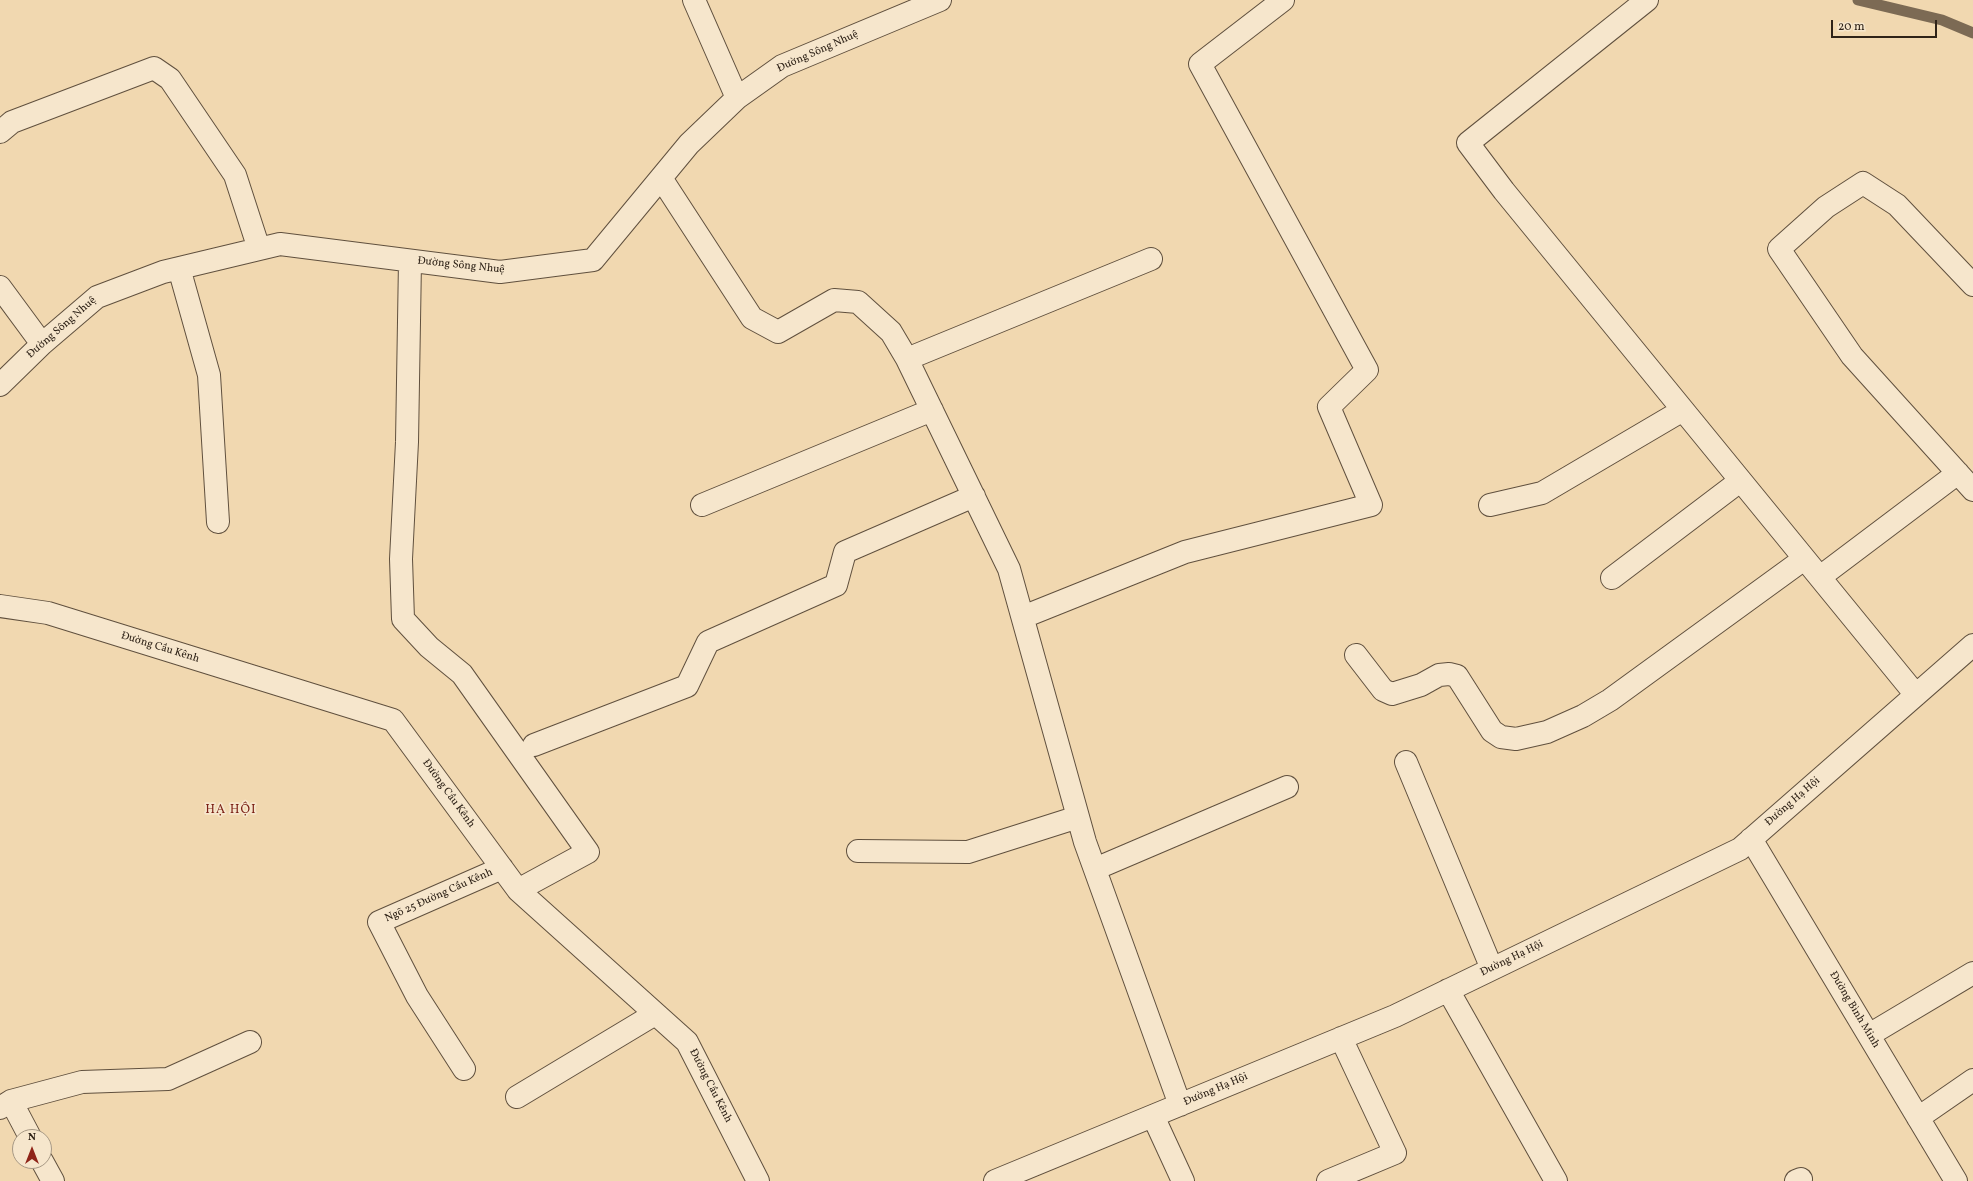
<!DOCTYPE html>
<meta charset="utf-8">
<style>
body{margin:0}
#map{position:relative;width:1973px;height:1181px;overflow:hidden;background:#f1d8b0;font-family:Vollkorn,serif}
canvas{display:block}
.north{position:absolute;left:12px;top:1129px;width:40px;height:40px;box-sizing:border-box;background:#f6e6cc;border:1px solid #a69884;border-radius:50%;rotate:0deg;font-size:11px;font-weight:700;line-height:16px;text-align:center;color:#2f2318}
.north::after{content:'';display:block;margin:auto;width:14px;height:18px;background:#8f2418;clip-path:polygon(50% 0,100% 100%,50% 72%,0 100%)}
.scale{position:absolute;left:1831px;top:20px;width:106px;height:18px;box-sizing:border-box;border:2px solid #2f2318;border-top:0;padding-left:5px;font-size:12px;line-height:14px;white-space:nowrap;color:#2f2318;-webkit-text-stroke:3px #f6e6cc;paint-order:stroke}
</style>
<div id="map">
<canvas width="1973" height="1181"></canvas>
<div class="north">N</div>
<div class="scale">20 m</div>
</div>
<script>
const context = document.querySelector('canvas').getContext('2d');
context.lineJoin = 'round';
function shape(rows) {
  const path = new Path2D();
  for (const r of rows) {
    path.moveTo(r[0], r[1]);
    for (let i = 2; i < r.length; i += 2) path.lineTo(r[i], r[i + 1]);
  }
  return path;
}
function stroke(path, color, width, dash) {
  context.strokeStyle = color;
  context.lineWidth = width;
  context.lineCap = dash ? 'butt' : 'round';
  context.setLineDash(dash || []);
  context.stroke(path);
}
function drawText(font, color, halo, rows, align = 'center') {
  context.font = font + ' Vollkorn,serif';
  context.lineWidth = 3.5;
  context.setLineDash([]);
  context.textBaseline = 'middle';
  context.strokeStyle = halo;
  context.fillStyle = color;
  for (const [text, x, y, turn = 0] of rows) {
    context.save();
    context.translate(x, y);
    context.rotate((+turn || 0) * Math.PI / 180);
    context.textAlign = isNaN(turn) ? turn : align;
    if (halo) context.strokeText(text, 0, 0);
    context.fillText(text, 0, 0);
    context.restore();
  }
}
stroke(shape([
 [1858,0,1942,20,1973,33]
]), '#7c6a54', 11);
const minor = shape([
 [694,0,737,98],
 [1647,0,1468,143,1504,191,1916,695],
 [0,132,12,122,154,68,170,79,235,175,259,249],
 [661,178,752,318,778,332,834,300,858,302,891,332,907,359,1009,569,1085,842,1180,1105],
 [410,261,407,442,401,559,403,619,429,647,462,674,588,852,518,890],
 [179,268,209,375,218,522],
 [1973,285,1897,205,1863,183,1826,207,1779,249,1852,356,1973,490],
 [0,287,42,344],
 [907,359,1151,259],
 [0,385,42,344,97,297,163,272,280,244,500,272,593,260,689,144,737,98,782,66,940,0],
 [702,505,932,410],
 [1490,505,1542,493,1683,410],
 [1820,577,1958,473],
 [1612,578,1740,481],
 [0,606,48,613,393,720,518,890,687,1042,758,1181],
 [1023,617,1185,552,1371,505,1329,407,1367,370,1200,64,1283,0],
 [1356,655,1383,690,1392,694,1421,685,1439,675,1449,674,1457,676,1492,731,1501,737,1516,739,1547,732,1583,716,1610,700,1804,559],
 [534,745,687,686,708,642,836,585,845,552,974,496],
 [1406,762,1492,969],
 [1751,839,1956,1181],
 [858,851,968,852,1078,817],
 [1095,869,1287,787],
 [1448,990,1556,1181],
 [1869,1035,1973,973],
 [464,1069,417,996,379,922,502,868],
 [517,1097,655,1014],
 [11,1101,30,1137],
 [0,1108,11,1101,82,1082,168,1079,250,1042],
 [1153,1116,1183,1181],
 [1918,1118,1973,1080],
 [42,1161,53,1181],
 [995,1181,1395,1016,1740,849,1973,645],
 [1328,1181,1395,1153,1341,1038],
 [1796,1181,1801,1179]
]);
stroke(minor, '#60503e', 24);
stroke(minor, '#f6e6cc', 22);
drawText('11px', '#2f2318', '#f6e6cc', [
 ["Đường Sông Nhuệ",818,52,-24],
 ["Đường Sông Nhuệ",461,266,6],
 ["Đường Sông Nhuệ",62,328,-41],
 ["Đường Cầu Kênh",160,648,17],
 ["Đường Cầu Kênh",448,794,54],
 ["Đường Hạ Hội",1793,802,-41],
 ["Ngõ 25 Đường Cầu Kênh",439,896,-24],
 ["Đường Hạ Hội",1512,959,-26],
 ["Đường Bình Minh",1854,1010,59],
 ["Đường Cầu Kênh",710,1086,63],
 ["Đường Hạ Hội",1216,1090,-23]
]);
context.letterSpacing = '1px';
drawText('13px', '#7a1f14', '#f6e6cc', [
 ["HẠ HỘI",231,811]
]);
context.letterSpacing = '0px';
</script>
